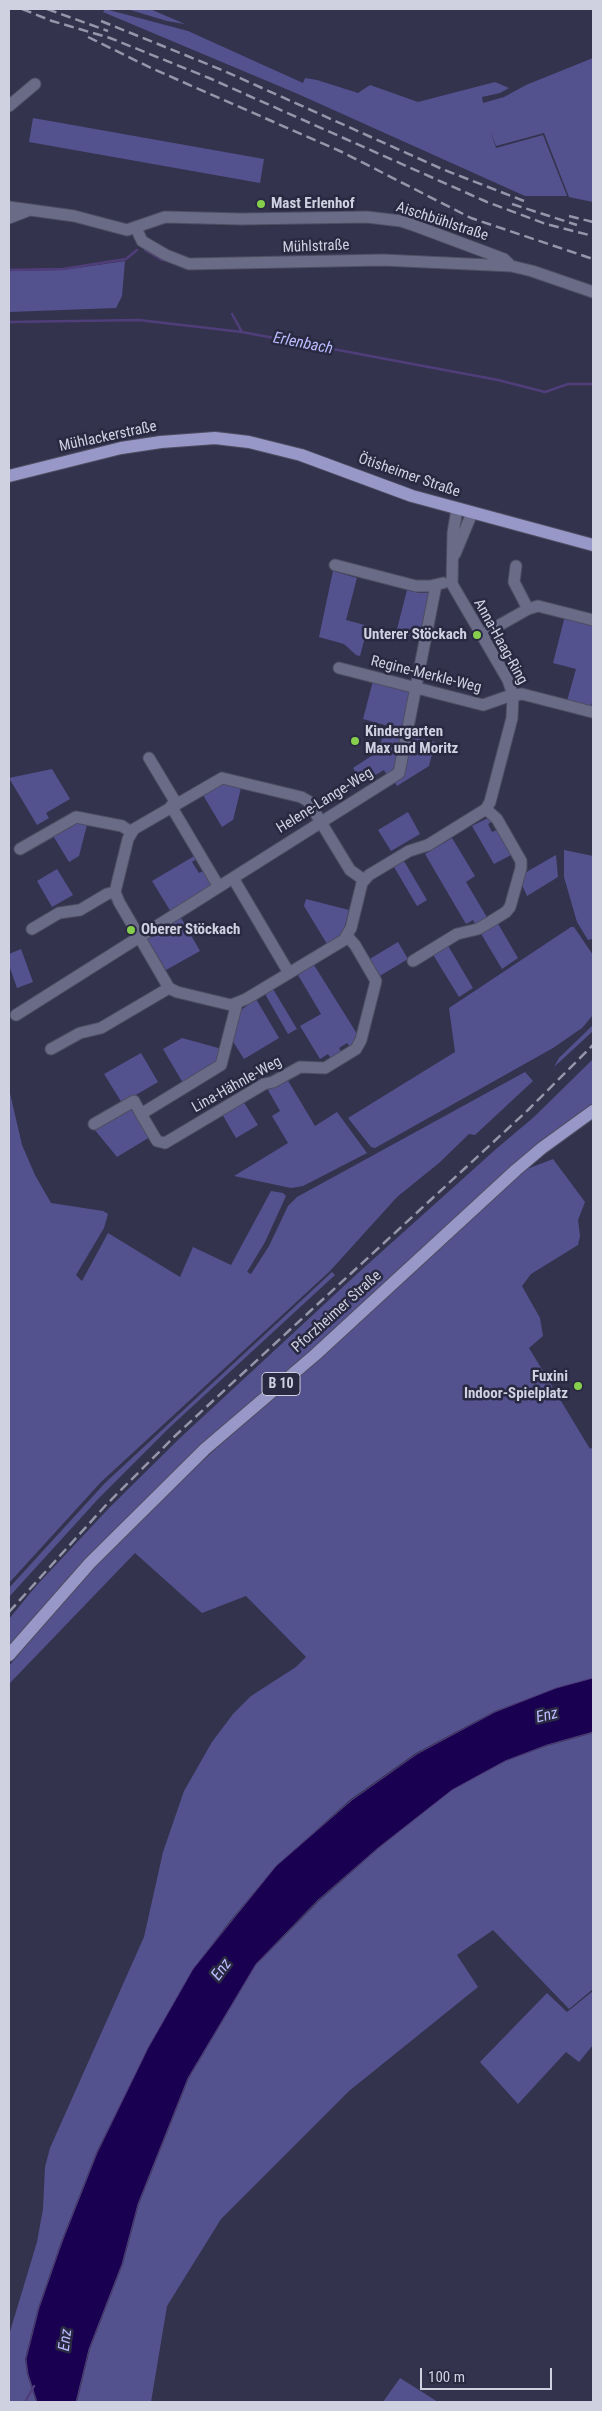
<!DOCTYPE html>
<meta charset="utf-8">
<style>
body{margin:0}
#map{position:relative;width:602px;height:2411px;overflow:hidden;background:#34334d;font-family:"Roboto Condensed",sans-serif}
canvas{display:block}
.frame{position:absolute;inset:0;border:10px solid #cfd0e0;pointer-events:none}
.scale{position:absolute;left:420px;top:2368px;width:132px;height:22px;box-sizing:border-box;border:2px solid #cfd0e0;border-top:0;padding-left:6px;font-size:15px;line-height:18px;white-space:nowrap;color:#cfd0e0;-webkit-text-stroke:4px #2a2942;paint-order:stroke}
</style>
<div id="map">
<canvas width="602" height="2411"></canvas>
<div class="frame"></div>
<div class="scale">100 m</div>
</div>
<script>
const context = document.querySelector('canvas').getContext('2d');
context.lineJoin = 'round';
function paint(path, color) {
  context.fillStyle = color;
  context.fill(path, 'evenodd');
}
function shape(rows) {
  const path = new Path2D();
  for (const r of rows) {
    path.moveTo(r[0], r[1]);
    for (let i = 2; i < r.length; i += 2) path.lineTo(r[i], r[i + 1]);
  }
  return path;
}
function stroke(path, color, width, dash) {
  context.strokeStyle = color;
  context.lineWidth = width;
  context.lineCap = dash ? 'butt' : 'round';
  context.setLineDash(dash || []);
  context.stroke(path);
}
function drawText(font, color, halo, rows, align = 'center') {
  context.font = font + ' "Roboto Condensed",sans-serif';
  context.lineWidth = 5;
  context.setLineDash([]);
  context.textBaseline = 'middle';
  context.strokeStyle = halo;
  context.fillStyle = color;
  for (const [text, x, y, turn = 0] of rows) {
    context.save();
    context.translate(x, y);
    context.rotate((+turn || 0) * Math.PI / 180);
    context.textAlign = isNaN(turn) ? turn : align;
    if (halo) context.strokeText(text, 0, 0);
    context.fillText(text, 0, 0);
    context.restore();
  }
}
paint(shape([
 [105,9,188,31,303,83,305,78,317,80,358,93,370,85,418,102,495,82,509,88,500,93,482,97,483,103,504,97,526,85,593,58,593,202,569,197,544,133,496,146,490,129,496,148,543,135,567,196,525,196,298,94,103,12],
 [127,9,150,9,185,24,167,21],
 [33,118,264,159,260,183,29,142],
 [125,261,122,296,116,308,9,312,9,271,63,270],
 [333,571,357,578,346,620,368,626,360,656,356,655,344,644,319,637],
 [407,590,419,593,431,593,422,639,396,633],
 [565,616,592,623,593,698,591,707,567,701,576,669,553,663],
 [373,681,411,691,403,730,363,719],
 [384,729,403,733,395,770,387,775,384,770,362,783,353,768,379,751],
 [410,736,435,742,429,766,397,786,394,781],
 [52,769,70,799,46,813,49,818,37,825,9,778],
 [228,784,241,788,233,820,222,827,203,795,218,786],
 [408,812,420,834,391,851,378,830],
 [488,818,493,821,488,824,492,832,499,829,513,854,494,864,472,826],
 [74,821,88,821,79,856,69,862,52,834],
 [452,838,475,876,466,882,488,919,476,926,473,920,466,924,425,854],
 [564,850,593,856,593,939,588,940,577,922,564,877],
 [196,855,198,858,192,862,199,873,205,870,214,885,171,912,152,881],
 [556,855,558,877,527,896,522,885,523,874],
 [404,861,427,900,417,906,394,867],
 [57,869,73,895,52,907,37,881],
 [306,899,349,910,344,929,338,937,327,944,304,906],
 [180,916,200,951,166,970,146,937],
 [497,922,518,958,502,969,480,932],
 [571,927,574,927,593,955,593,1015,582,1028,553,1048,375,1148,371,1147,348,1118,455,1052,449,1008],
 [398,942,408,959,378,977,368,960],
 [447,944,473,988,459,997,432,953],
 [21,949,33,982,17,988,9,965,9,954],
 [314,965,359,1037,351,1048,347,1043,339,1048,342,1053,332,1060,328,1054,320,1059,300,1026,321,1014,298,975],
 [273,989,297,1029,288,1034,265,994],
 [256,999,279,1038,244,1059,232,1040,241,1010],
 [593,1025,593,1031,554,1067,559,1058],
 [182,1038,222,1049,215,1065,183,1083,163,1049],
 [141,1053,158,1082,122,1103,104,1074],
 [593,1059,593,1103,544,1140,310,1353,206,1441,126,1518,69,1577,9,1647,9,1619,36,1586,109,1508,180,1438,358,1273,496,1149,534,1117],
 [525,1072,533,1081,475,1135,469,1134,439,1163,397,1197,330,1271,101,1482,9,1583,9,1089,22,1145,35,1175,51,1203,103,1211,108,1214,104,1228,76,1275,82,1281,108,1233,180,1277,193,1247,231,1265,271,1191,283,1193,286,1196,265,1242,247,1272,251,1274,269,1246,288,1206,297,1197],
 [287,1079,315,1126,337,1112,367,1153,303,1186,291,1188,234,1176,288,1143,272,1116,280,1111,268,1090],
 [243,1101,258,1125,236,1138,222,1114],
 [132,1106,150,1137,117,1157,94,1129],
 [553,1159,585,1202,578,1220,580,1236,578,1245,531,1274,522,1286,540,1318,543,1336,529,1348,590,1449,593,1447,593,1678,556,1688,495,1711,416,1753,351,1799,276,1866,230,1921,193,1969,148,2048,96,2153,61,2242,38,2308,25,2359,27,2374,36,2402,9,2402,9,2335,37,2242,43,2209,45,2167,50,2148,144,1937,163,1852,184,1791,212,1742,233,1714,251,1696,296,1667,306,1657,246,1596,202,1613,135,1553,9,1684,9,1666,79,1583,165,1495,501,1190,527,1169],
 [332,1272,335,1275,169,1428,99,1498,9,1597,9,1588,105,1483],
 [593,1733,593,1989,569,2009,493,1930,457,1955,478,1987,349,2091,221,2219,167,2306,151,2402,77,2402,90,2349,123,2264,139,2204,189,2078,256,1965,319,1901,379,1848,452,1790,506,1761,547,1746],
 [593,1991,593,2045,579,2062,566,2052,518,2104,480,2062,547,1993,567,2012],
 [400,2378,438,2402,383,2402]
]), '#54518f');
const water = shape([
 [593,1678,593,1732,547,1745,505,1761,452,1790,378,1848,318,1900,256,1964,188,2078,138,2204,122,2264,89,2349,76,2402,37,2402,28,2374,26,2359,39,2308,62,2242,97,2153,148,2048,193,1969,276,1866,352,1800,417,1754,495,1712,556,1688,593,1678]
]);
paint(water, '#190050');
stroke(water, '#503e7b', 1);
stroke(shape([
 [145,250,162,260],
 [9,270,63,269,126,259,137,250],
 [232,314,242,332],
 [9,322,139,320,242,332,498,380,545,392,568,384,593,384],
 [25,2402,34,2386]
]), '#503e7b', 2.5);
const minor = shape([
 [9,106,35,84],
 [9,207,74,216,127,230,165,217,241,219,367,217,401,221,413,225,504,259,511,266],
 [9,218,27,211],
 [136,228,142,241,166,255,189,264,383,260,511,266,532,271,593,292],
 [455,554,472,513],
 [335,565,416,586,430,586,443,583],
 [516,566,514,582,528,609],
 [482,635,528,609,538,606,593,620],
 [339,668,483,705,506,697,522,694,592,712],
 [149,758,176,803],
 [171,806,219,887],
 [20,849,76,817,122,826,131,832],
 [233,878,289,973],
 [364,880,350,870,308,801,301,797,222,778,134,829,128,839,115,892,119,902,169,988,177,992,231,1005,246,999,344,940,351,928,362,883,369,875,409,851,428,845,486,809,490,802,512,718,513,695,508,680,452,584,453,533,457,509],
 [32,929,59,913,80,910,107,894,115,892],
 [413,961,457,934,478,929,490,922,506,912,510,907,521,868,521,861,497,819,486,809],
 [237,1003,221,1065,141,1114,157,1141,165,1143,264,1084,273,1082,300,1067,325,1068,356,1049,361,1040,376,981,355,945,347,936],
 [16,1015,399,773,436,585],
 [51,1049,80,1033,101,1028,169,988],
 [94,1124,134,1101,141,1114]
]);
const major = shape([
 [9,476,121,448,161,442,215,438,249,442,301,455,412,496,593,545],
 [9,1655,90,1563,205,1449,315,1355,516,1170,542,1148,593,1111]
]);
stroke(minor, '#4e4e63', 13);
stroke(major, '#4e4e63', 14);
stroke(minor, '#6a6b87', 11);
stroke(major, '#9898c8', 12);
stroke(shape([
 [22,9,52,21,110,38,209,78,487,202,546,224,593,236],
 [47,9,108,31],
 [101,21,222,70,442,169,524,201],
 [88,37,151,68,342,152,471,218,593,259],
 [512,204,577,225],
 [569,216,593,222],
 [9,1612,106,1505,176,1435,528,1110,593,1045]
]), '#9696aa', 2.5, [10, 5]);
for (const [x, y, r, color] of [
 [261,204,5,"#85cf4c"],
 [477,635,5,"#85cf4c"],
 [355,741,5,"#85cf4c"],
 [131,930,5,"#85cf4c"],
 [578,1386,5,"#85cf4c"]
]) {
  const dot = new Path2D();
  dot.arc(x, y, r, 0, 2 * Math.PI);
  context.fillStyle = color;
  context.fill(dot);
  stroke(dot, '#2a2942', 2);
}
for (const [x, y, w] of [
 [281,1384,38]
]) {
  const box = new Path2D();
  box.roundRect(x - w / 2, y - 11.5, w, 23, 4);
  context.fillStyle = '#2a2942';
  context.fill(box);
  stroke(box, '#cfd0e0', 1);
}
drawText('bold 14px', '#cfd0e0', null, [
 ["B 10",281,1384]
]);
drawText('bold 15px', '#cfd0e0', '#2a2942', [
 ["Mast Erlenhof",271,204],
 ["Unterer Stöckach",467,635,"right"],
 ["Kindergarten",365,732],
 ["Max und Moritz",365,749],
 ["Oberer Stöckach",141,930],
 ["Fuxini",568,1377,"right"],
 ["Indoor-Spielplatz",568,1394,"right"]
], 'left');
drawText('15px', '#cfd0e0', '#2a2942', [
 ["Aischbühlstraße",442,222,18],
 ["Mühlstraße",316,247,-2],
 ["Mühlackerstraße",108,437,-12],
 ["Ötisheimer Straße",409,476,19],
 ["Anna-Haag-Ring",500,642,61],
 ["Regine-Merkle-Weg",426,675,14],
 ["Helene-Lange-Weg",325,801,-32],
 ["Lina-Hähnle-Weg",237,1085,-29],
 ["Pforzheimer Straße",337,1312,-42]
]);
drawText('italic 16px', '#bbbcff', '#2a2942', [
 ["Erlenbach",303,344,11],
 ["Enz",547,1716,-13],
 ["Enz",222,1970,-54],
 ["Enz",66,2340,-83]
]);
</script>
